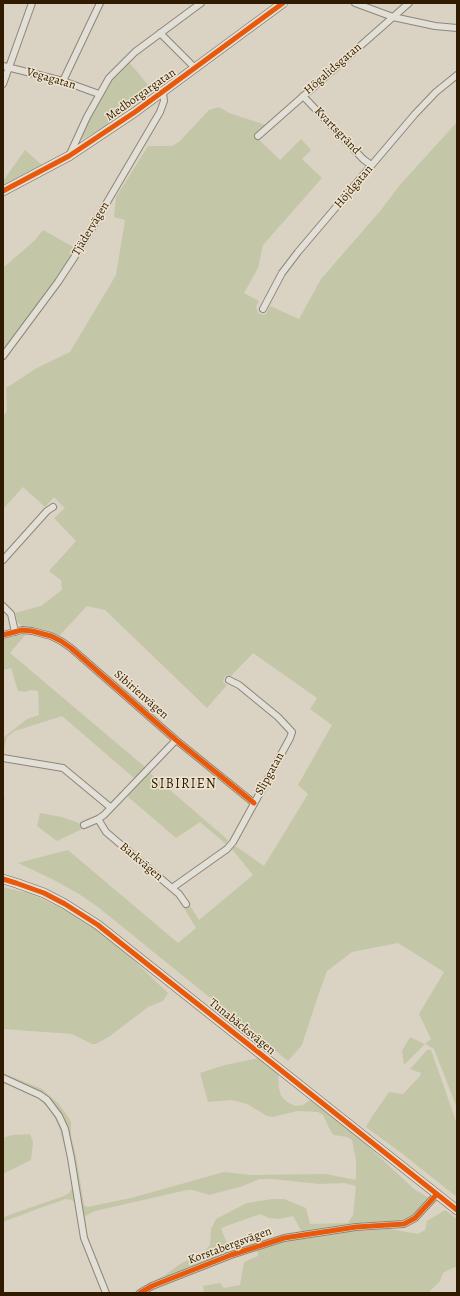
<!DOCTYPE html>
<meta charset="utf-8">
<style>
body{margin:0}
#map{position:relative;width:460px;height:1296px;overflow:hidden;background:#dad2c2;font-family:Alegreya,serif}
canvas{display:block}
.frame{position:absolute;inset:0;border:4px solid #311b00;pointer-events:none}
</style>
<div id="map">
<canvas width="460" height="1296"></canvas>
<div class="frame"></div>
</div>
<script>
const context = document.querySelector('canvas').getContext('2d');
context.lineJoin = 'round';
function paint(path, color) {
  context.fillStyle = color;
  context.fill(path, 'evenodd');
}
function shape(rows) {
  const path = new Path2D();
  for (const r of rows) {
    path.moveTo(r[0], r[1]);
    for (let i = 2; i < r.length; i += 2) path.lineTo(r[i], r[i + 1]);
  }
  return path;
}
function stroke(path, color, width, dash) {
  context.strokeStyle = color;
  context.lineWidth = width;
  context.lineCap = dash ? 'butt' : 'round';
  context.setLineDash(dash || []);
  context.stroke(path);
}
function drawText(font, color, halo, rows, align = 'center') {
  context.font = font + ' Alegreya,serif';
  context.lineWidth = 3;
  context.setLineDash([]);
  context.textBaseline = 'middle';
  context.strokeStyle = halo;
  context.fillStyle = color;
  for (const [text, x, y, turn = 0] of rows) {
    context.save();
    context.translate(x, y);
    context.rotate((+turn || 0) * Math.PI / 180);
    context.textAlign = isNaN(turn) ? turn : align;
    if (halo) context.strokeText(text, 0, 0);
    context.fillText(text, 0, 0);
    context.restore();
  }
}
paint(shape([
 [129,62,153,91,101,129,79,141,103,91,112,80],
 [219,107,229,113,266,125,254,135,280,160,301,139,311,150,302,159,322,178,263,245,258,268,244,293,259,301,256,307,258,313,263,315,266,314,270,306,299,319,321,279,381,210,399,186,457,122,457,1108,434,1049,425,1044,404,1065,402,1051,410,1037,425,1044,431,1039,419,1014,444,972,398,943,352,952,327,971,318,996,302,1045,288,1061,98,907,79,894,52,879,18,863,68,850,178,943,196,928,184,908,189,904,199,920,253,875,231,848,234,845,264,866,308,794,298,785,332,725,310,709,317,698,253,653,231,676,227,675,224,678,223,682,227,685,207,708,105,610,87,606,59,636,37,629,24,627,19,624,17,621,15,613,41,606,62,590,61,580,49,571,76,541,54,518,65,508,54,497,45,507,23,487,3,509,3,417,7,411,6,388,37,368,70,352,116,275,125,220,114,217,116,197,148,146,172,146,179,142,209,110],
 [25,150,42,165,3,185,3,181],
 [43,230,77,249,3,352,3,268,34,241],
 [26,634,10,653,145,767,134,778,62,716,15,731,7,737,3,754,3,738,27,719,39,715,38,691,31,690,25,692,18,691,11,668,3,670,3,639],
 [149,772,228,840,226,844,200,822,176,838,127,796],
 [40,813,62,817,79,823,82,829,57,841,37,826],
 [3,887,32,894,67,911,96,929,121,948,168,993,163,1001,148,1007,110,1036,96,1044,92,1044,72,1034,3,1029],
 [427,1050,431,1050,457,1124,457,1197,400,1152,366,1127,371,1118,389,1092,403,1094,420,1076,421,1073,410,1069],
 [259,1058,278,1072,279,1088,281,1096,287,1102,295,1106,303,1105,310,1100,356,1135,414,1189,429,1198,412,1216,404,1220,302,1232,293,1216,279,1219,269,1218,260,1214,221,1228,230,1252,202,1263,136,1293,132,1293,165,1275,180,1264,204,1252,210,1245,211,1229,216,1219,247,1203,272,1199,284,1199,306,1208,310,1224,348,1223,353,1215,356,1186,344,1183,320,1184,272,1179,259,1179,243,1186,209,1195,193,1190,187,1190,95,1211,85,1216,86,1230,91,1248,109,1293,84,1231,62,1116,49,1099,41,1093,32,1087,3,1075,3,1073,42,1089,58,1103,67,1115,71,1122,71,1136,76,1156,84,1205,87,1207,131,1198,224,1172,251,1175,326,1174,356,1180,356,1160,352,1140,347,1137,334,1135,331,1132,323,1115,318,1112,297,1111,273,1117,267,1116,247,1104,232,1100,208,1102,200,1073,225,1065],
 [3,1080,30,1092,46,1102,53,1111,62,1130,76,1198,78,1219,75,1203,72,1200,66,1199,37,1209,3,1222,3,1218,6,1216,64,1196,69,1193,72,1188,68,1160,60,1130,52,1111,36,1097,27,1092,3,1083],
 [30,1134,33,1142,31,1160,3,1174,3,1138,12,1135],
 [445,1210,457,1219,457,1267,450,1269,443,1273,440,1281,428,1293,204,1293,203,1286,220,1283,224,1288,240,1285,244,1262,258,1256,257,1248,304,1237,337,1232,390,1229,418,1234,425,1230,427,1221]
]), '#c3c7a8');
stroke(shape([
 [3,800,4,799]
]), '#adbebc', 1.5);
const street = shape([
 [355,3,393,17,435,26,457,28],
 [160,33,195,68],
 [3,66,63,81,99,94],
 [63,81,100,3],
 [3,84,32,3],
 [303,96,363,159,371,165],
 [258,136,409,3],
 [70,154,87,117,109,78,135,52,201,3],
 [263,309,282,273,298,252,415,114,436,92,457,75],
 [3,356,58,282,79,250,160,112,164,101,163,93],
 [3,560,47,511,53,507],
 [3,606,11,614,15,632],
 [3,635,22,630,32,631,51,636,61,641,71,648,176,740,254,803],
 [3,758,63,768,110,807],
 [98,819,106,832,179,894,186,904],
 [84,825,98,819,104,815,176,740],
 [172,888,227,849,233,842,290,738,292,732,278,717,239,685,229,680],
 [3,1078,40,1095,47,1100,59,1116,65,1129,71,1158,84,1238,106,1293],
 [140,1293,152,1286,231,1255,284,1238,356,1227,404,1224,415,1218,437,1194]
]);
const secondary = shape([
 [3,191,69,156,135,112,283,3],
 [3,879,16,883,44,893,65,904,98,925,457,1210]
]);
stroke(street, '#8d8679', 8);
stroke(secondary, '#746c60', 10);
stroke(street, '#e2dfd6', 6);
stroke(secondary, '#e2dfd6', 9);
stroke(shape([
 [3,191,69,156,135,112,283,3],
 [3,635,22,630,32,631,51,636,61,641,71,648,176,740,254,803],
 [3,879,16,883,44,893,65,904,98,925,457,1210],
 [140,1293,152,1286,231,1255,284,1238,356,1227,404,1224,415,1218,437,1194]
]), '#e8590c', 5);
drawText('12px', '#311b00', '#eee4d0', [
 ["Högalidsgatan",333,69,-41],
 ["Vegagatan",51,79,16],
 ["Medborgargatan",141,95,-35],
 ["Kvartsgränd",337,131,46],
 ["Höjdgatan",354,187,-50],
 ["Tjädervägen",91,229,-59],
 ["Sibirienvägen",141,695,41],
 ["Slipgatan",270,774,-61],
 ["Barkvägen",141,862,40],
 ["Tunabäcksvägen",242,1027,39],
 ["Korstabergsvägen",230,1246,-20]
]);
context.letterSpacing = '1px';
drawText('14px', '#311b00', '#eee4d0', [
 ["SIBIRIEN",184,785]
]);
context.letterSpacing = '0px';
</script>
